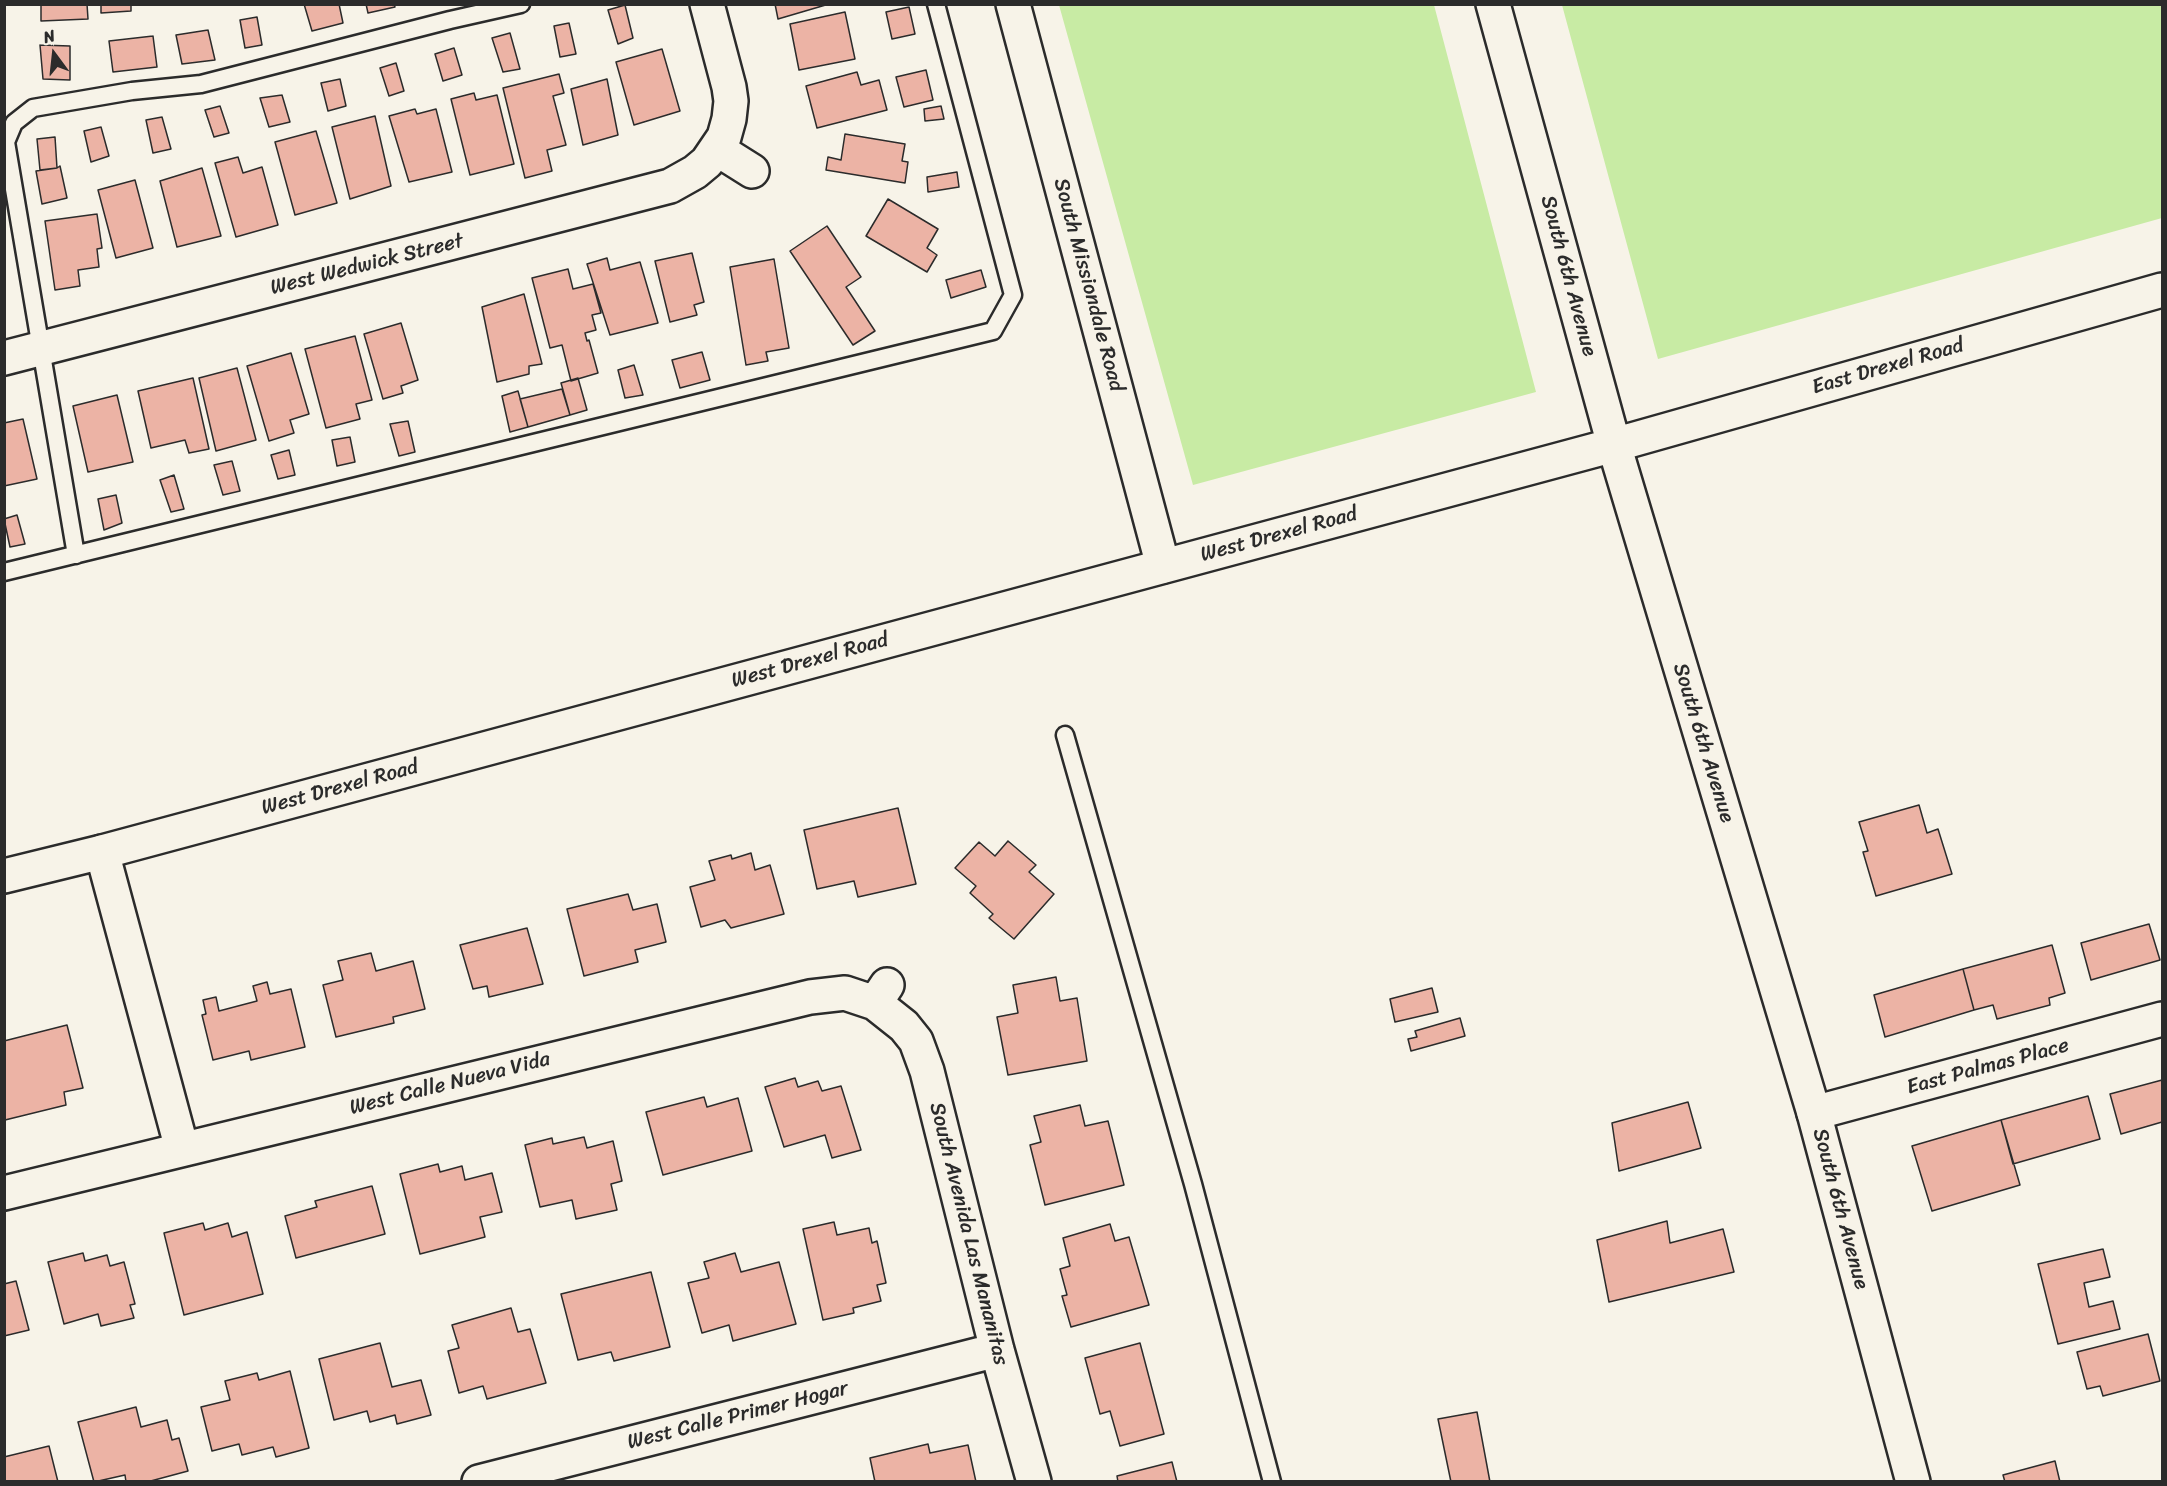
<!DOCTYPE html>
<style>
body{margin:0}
#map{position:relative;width:2167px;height:1486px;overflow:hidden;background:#f7f3e8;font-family:Sriracha,sans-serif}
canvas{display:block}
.frame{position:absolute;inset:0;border:6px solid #2b2b2b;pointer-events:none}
.north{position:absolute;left:24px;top:24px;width:60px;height:60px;-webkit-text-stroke:4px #f7f3e8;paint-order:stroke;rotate:345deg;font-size:16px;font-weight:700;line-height:24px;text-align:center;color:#2b2b2b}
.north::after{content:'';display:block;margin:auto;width:21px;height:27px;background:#2b2b2b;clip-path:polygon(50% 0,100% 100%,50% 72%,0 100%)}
</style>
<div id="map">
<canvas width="2167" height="1486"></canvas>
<div class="frame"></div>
<div class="north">N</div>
</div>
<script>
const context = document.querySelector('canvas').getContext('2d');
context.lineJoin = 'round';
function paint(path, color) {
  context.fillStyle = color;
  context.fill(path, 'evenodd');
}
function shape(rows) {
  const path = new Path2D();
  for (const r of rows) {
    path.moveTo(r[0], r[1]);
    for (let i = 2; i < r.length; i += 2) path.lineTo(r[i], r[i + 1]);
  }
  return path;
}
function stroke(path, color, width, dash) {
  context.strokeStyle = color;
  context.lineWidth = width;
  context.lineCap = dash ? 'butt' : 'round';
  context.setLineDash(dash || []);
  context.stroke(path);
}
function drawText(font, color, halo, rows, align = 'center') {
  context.font = font + ' Sriracha,sans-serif';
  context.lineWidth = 4.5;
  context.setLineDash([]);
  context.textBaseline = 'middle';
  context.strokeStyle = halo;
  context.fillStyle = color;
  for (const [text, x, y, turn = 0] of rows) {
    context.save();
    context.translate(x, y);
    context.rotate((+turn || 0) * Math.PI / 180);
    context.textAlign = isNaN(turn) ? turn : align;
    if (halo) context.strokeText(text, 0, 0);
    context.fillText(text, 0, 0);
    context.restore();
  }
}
paint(shape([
 [1059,5,1434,5,1536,392,1193,485],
 [1562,5,2162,5,2162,218,1658,359]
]), '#c8eba4');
const building = shape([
 [41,4,87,4,88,19,41,21,41,4],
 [101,4,131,4,131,11,101,13,101,4],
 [304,4,339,4,343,23,312,31,304,4],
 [366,4,394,4,395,7,368,13,366,4],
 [775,4,829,4,778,19,775,4],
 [625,5,633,38,618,44,608,10,625,5],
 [909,7,915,34,892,39,886,12,909,7],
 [845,12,855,59,799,70,790,24,845,12],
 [257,17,262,45,245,48,240,20,257,17],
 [569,23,576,54,560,57,554,26,569,23],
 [208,30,215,60,182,64,176,35,208,30],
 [510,33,520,69,503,72,492,38,510,33],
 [153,36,157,67,113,72,109,41,153,36],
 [40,45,70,46,70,80,43,79,40,45],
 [454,48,462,75,443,81,435,54,454,48],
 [662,49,680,111,634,125,616,62,662,49],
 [396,63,404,91,389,96,380,68,396,63],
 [926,70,933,100,904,107,896,77,926,70],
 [857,72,861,85,879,80,887,110,817,128,806,86,857,72],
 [559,74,564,93,553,96,566,145,547,150,552,171,525,178,503,88,559,74],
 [340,79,346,106,328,111,321,83,340,79],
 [607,79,618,135,583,145,571,89,607,79],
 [474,93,476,100,497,95,514,164,470,175,451,99,474,93],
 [282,95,290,122,269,127,260,98,282,95],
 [220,106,229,133,214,137,205,110,220,106],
 [941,106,944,119,925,121,924,109,941,106],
 [415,109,417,114,436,109,452,172,409,182,389,116,415,109],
 [375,116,391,186,350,199,332,127,375,116],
 [162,117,171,149,153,153,146,120,162,117],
 [101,127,109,156,91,162,84,131,101,127],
 [316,131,337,203,295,215,275,142,316,131],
 [845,134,905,144,902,161,908,162,905,183,826,170,828,157,841,160,845,134],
 [55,137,57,168,40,170,37,139,55,137],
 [238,157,243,173,262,167,278,225,236,237,215,163,238,157],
 [60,166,67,198,42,204,36,171,57,168,60,166],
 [202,168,221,236,177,247,160,181,202,168],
 [957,172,959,187,928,192,927,177,957,172],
 [135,180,153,248,116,258,98,190,135,180],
 [888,199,938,229,927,248,937,255,927,272,866,236,888,199],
 [97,214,102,248,97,249,99,267,78,270,80,286,55,290,45,221,97,214],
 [827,226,861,277,846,287,875,331,853,345,790,251,827,226],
 [692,253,704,302,694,305,697,315,670,322,655,261,692,253],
 [607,258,610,270,640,262,658,323,610,335,587,264,607,258],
 [774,259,789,348,766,352,768,361,746,365,730,267,774,259],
 [568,269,573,289,593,284,601,313,592,315,596,330,585,333,587,341,589,340,598,373,571,381,562,345,550,348,532,278,568,269],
 [981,270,986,287,951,298,946,280,981,270],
 [524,294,542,364,529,366,529,374,497,382,482,307,524,294],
 [401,323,418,380,401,386,403,393,383,399,364,334,401,323],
 [355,336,372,400,356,404,360,419,326,428,305,349,355,336],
 [702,352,710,380,680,388,672,360,702,352],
 [291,353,309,414,290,420,294,433,269,441,247,366,291,353],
 [634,365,643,395,625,398,618,370,634,365],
 [237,368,256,440,216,451,199,378,237,368],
 [193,378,209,449,189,453,185,440,151,448,138,391,193,378],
 [578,378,587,410,570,415,561,383,578,378],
 [562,389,570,415,528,427,520,399,562,389],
 [518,391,528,427,510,432,502,396,518,391],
 [117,395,133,462,88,472,73,406,117,395],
 [23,419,37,479,4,486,4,423,23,419],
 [408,421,415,452,399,456,390,424,408,421],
 [350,437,355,462,337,466,332,440,350,437],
 [289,450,295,475,278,479,271,455,289,450],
 [232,461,240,491,223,495,214,465,232,461],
 [174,475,184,509,171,512,160,480,174,475],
 [116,495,122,523,104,530,98,499,116,495],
 [17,515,25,544,10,547,4,519,17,515],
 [1919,805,1927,833,1938,829,1952,874,1876,896,1863,852,1868,851,1859,822,1919,805],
 [898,808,916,884,858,897,854,881,817,889,804,830,898,808],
 [1008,841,1036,865,1029,872,1054,894,1014,939,989,918,993,914,970,893,976,886,955,868,979,842,995,856,1008,841],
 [751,853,755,870,770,865,784,914,731,928,725,920,701,927,690,887,715,880,709,861,731,855,732,859,751,853],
 [628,894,633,910,657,904,666,942,635,950,638,962,584,976,567,909,628,894],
 [2149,924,2160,960,2091,980,2081,943,2149,924],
 [527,928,543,984,489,997,487,986,473,989,460,945,527,928],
 [2052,945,2065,993,2049,998,2050,1005,1997,1019,1993,1005,1974,1010,1963,969,2052,945],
 [371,953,376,971,413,961,425,1009,393,1017,394,1023,336,1037,323,985,343,980,338,961,371,953],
 [1963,969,1974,1010,1885,1037,1874,995,1963,969],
 [1056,977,1060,1001,1077,998,1087,1061,1008,1075,997,1017,1018,1013,1013,985,1056,977],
 [267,982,270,994,291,989,305,1047,251,1060,249,1051,213,1060,202,1015,206,1014,203,1000,216,997,219,1011,257,1001,253,986,267,982],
 [1432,988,1438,1012,1395,1022,1390,999,1432,988],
 [1460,1018,1465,1036,1411,1051,1408,1039,1417,1037,1415,1031,1460,1018],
 [67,1025,83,1088,64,1092,66,1105,5,1120,4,1041,67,1025],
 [795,1078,798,1087,818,1081,822,1091,841,1086,861,1150,832,1158,825,1135,784,1147,765,1087,795,1078],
 [2162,1080,2162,1122,2121,1134,2110,1094,2162,1080],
 [2088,1096,2100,1139,2013,1164,2001,1120,2088,1096],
 [704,1097,707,1107,738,1098,752,1151,663,1175,646,1112,704,1097],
 [1688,1102,1701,1148,1619,1171,1612,1123,1688,1102],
 [1080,1105,1085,1126,1108,1121,1124,1185,1045,1205,1030,1145,1041,1142,1034,1116,1080,1105],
 [2001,1120,2020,1185,1932,1211,1912,1146,2001,1120],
 [584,1137,587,1148,613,1141,622,1181,611,1184,617,1210,576,1219,572,1200,540,1207,525,1145,552,1138,553,1144,584,1137],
 [438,1164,440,1172,462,1166,465,1180,492,1173,502,1212,480,1217,485,1237,420,1254,400,1174,438,1164],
 [372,1186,385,1234,296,1258,285,1216,317,1207,315,1201,372,1186],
 [1667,1221,1670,1243,1723,1229,1734,1272,1609,1302,1597,1240,1667,1221],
 [834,1222,837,1235,869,1228,872,1243,877,1241,886,1283,877,1285,881,1301,853,1308,854,1313,823,1320,803,1229,834,1222],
 [203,1223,205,1230,228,1223,232,1237,247,1232,263,1294,184,1315,164,1233,203,1223],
 [1110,1224,1115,1241,1129,1237,1149,1305,1071,1327,1062,1296,1067,1295,1060,1269,1070,1266,1063,1238,1110,1224],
 [2103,1249,2110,1277,2084,1283,2089,1307,2113,1301,2120,1329,2058,1344,2038,1264,2103,1249],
 [83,1253,85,1261,107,1255,110,1266,124,1262,135,1304,130,1305,134,1318,101,1326,98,1314,64,1324,48,1262,83,1253],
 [735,1253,741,1272,779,1262,796,1324,733,1341,729,1325,702,1333,688,1283,709,1278,704,1262,735,1253],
 [651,1272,670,1347,614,1361,611,1352,578,1360,561,1294,651,1272],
 [16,1281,29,1330,4,1336,4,1284,16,1281],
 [511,1308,518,1332,530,1329,546,1383,487,1399,483,1386,459,1393,448,1351,459,1348,452,1325,511,1308],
 [2148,1334,2160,1381,2103,1396,2100,1386,2087,1389,2077,1352,2148,1334],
 [380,1343,392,1387,421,1380,431,1415,397,1424,395,1415,370,1422,367,1411,334,1420,319,1359,380,1343],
 [1140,1343,1164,1434,1120,1446,1110,1411,1100,1414,1085,1358,1140,1343],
 [290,1371,309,1448,276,1457,273,1447,242,1455,239,1444,212,1451,201,1407,230,1400,225,1381,257,1373,259,1380,290,1371],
 [136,1407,141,1427,167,1420,172,1440,179,1438,188,1471,147,1482,126,1482,125,1475,94,1482,78,1422,136,1407],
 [1477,1412,1490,1482,1451,1482,1438,1419,1477,1412],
 [928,1444,930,1453,968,1445,976,1482,875,1482,870,1458,928,1444],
 [49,1446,58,1482,4,1482,4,1457,49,1446],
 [2055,1461,2060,1482,2005,1482,2003,1475,2055,1461],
 [1172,1462,1177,1482,1118,1482,1117,1476,1172,1462]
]);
paint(building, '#ecb3a5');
stroke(building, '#2b2b2b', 1.5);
const service = shape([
 [76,555,6,142,14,123,33,108,132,91,201,84,450,20,521,4],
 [4,572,993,331,1013,295,936,4],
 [1065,735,1193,1184,1272,1482]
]);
const minor = shape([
 [1013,4,1163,566],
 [717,149,752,171],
 [4,358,670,186,695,172,707,162,724,137,729,119,731,101,729,87,707,4],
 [102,852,182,1149],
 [875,1003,904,1026,916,1041,927,1071,997,1350,1034,1482],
 [1814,1113,2162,1019],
 [4,1193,810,997,845,993,875,1003,887,985],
 [479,1482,997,1350]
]);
const tertiary = shape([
 [1493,4,1614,445,1814,1113,1913,1482],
 [4,876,102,852,1614,445,2162,290]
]);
stroke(service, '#2b2b2b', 21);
stroke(minor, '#2b2b2b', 38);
stroke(tertiary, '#2b2b2b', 38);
stroke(service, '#f7f3e8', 16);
stroke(minor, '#f7f3e8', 33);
stroke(tertiary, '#f7f3e8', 33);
drawText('21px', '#2b2b2b', '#f7f3e8', [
 ["West Wedwick Street",367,265,-14],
 ["South 6th Avenue",1568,276,75],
 ["South Missiondale Road",1088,285,75],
 ["East Drexel Road",1888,367,-16],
 ["West Drexel Road",1279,535,-15],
 ["West Drexel Road",810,661,-15],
 ["South 6th Avenue",1703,743,73],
 ["West Drexel Road",340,788,-15],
 ["East Palmas Place",1988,1067,-15],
 ["West Calle Nueva Vida",450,1084,-14],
 ["South 6th Avenue",1840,1209,75],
 ["South Avenida Las Mananitas",968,1234,76],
 ["West Calle Primer Hogar",738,1416,-14]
]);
</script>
